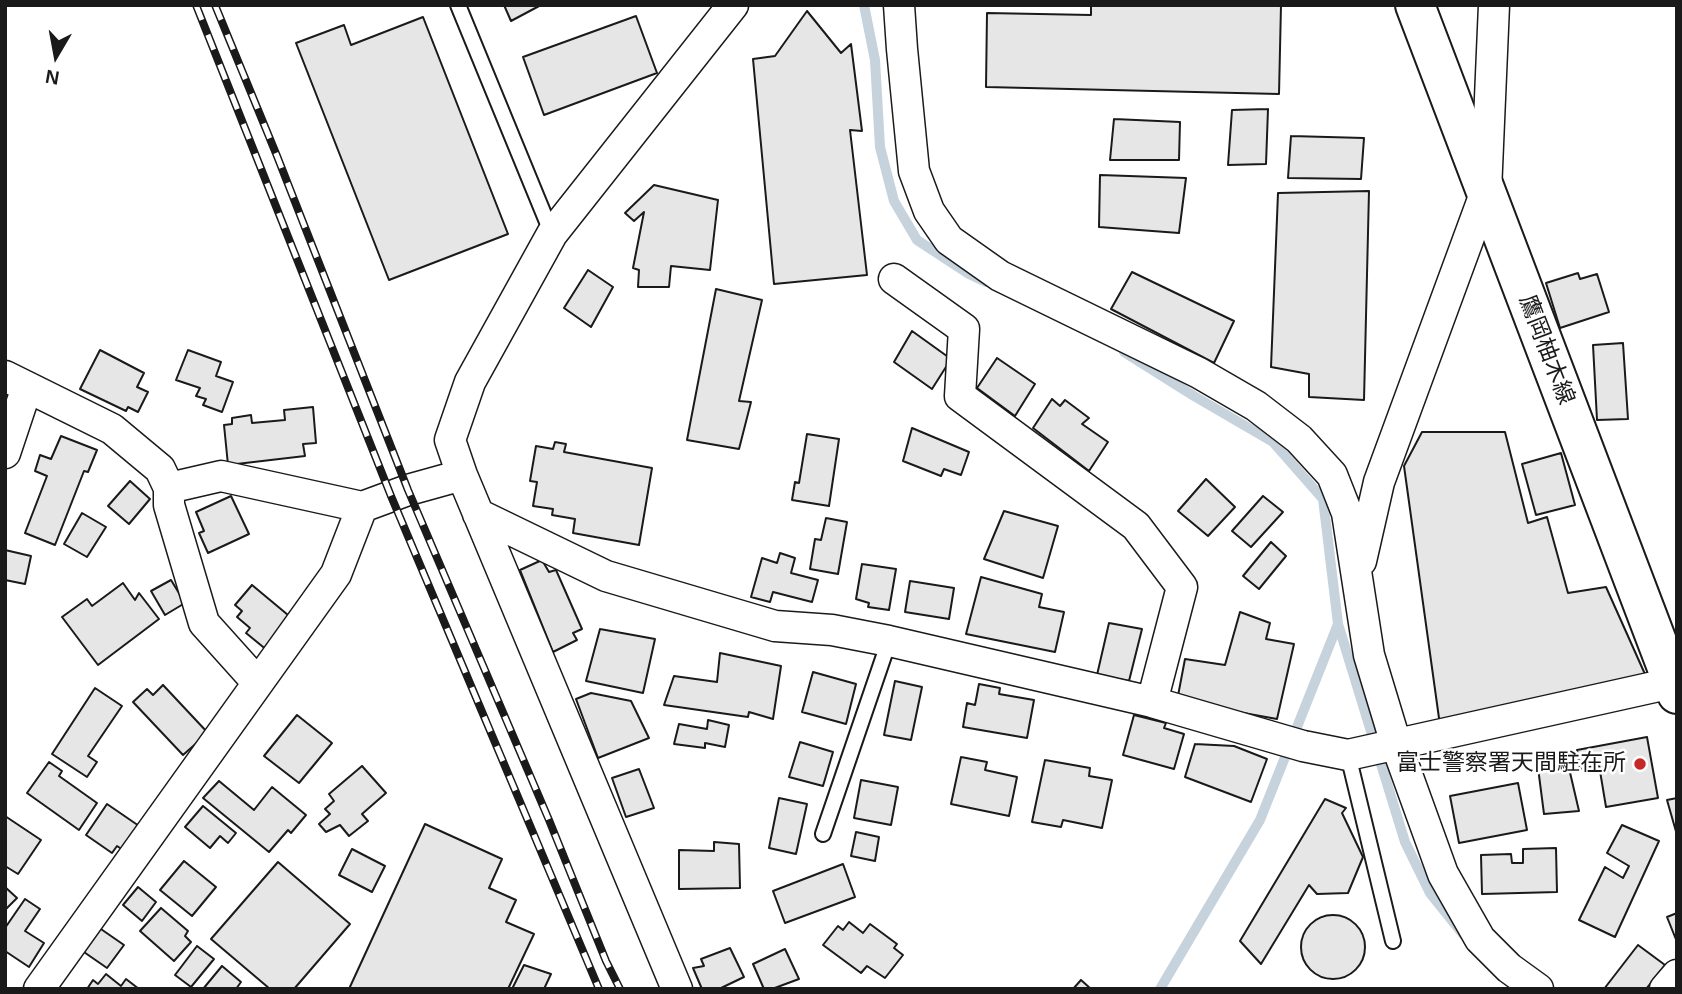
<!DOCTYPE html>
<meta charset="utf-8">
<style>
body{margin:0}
#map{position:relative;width:1682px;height:994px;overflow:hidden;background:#fff;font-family:Helvetica,sans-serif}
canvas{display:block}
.frame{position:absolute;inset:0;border:7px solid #1a1a1a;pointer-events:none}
.north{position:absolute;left:21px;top:21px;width:70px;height:70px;-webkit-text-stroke:5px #fff;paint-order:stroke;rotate:190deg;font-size:19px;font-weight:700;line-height:28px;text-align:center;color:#1a1a1a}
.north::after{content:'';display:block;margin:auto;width:24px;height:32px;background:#1a1a1a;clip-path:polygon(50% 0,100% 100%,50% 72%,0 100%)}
</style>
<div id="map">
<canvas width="1682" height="994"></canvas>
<div class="frame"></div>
<div class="north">N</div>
</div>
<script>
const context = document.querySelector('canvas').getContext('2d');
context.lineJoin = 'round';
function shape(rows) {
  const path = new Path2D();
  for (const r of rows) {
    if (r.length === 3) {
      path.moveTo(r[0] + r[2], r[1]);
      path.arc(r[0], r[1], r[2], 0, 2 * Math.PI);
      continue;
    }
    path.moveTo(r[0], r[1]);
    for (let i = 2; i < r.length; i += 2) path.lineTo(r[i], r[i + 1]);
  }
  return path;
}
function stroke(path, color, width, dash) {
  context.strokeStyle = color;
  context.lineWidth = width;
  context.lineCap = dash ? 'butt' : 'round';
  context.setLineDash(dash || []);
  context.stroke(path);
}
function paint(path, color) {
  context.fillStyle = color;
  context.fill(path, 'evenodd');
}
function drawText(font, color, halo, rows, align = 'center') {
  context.font = font + ' Helvetica,"Noto Sans JP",sans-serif';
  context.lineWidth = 5;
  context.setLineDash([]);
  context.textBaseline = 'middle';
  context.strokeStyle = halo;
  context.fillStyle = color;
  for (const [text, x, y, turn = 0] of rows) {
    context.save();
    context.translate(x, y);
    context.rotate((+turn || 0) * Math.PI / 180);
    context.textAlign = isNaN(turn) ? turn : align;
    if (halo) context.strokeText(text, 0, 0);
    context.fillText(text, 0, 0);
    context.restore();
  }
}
stroke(shape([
 [864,5,875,60,880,147,894,201,917,240,969,274,986,282],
 [1124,352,1194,396,1273,442,1323,499,1338,624,1405,842,1430,893,1463,934],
 [1160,989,1260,820,1338,624]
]), '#c6d2dc', 10);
const building = shape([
 [504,5,541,5,511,21,504,5],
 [1091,5,1281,5,1279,94,986,87,987,13,1091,15,1091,5],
 [807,11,841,53,851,44,862,131,850,130,867,275,774,284,753,59,775,56,807,11],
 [636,16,657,73,544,115,523,57,636,16],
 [423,17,508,234,389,280,296,43,344,25,351,45,423,17],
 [1268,109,1266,164,1228,165,1232,110,1268,109],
 [1114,119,1180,122,1179,160,1110,160,1114,119],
 [1291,136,1364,138,1361,179,1288,178,1291,136],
 [1100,175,1186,178,1179,233,1099,227,1100,175],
 [654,185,718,200,710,270,671,266,669,287,638,287,639,270,633,268,644,212,634,221,625,213,654,185],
 [1369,191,1364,400,1309,397,1309,374,1271,367,1278,193,1369,191],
 [588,270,613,287,591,327,564,308,588,270],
 [1132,272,1234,321,1214,363,1111,309,1132,272],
 [1578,273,1580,279,1597,274,1609,312,1560,328,1546,283,1578,273],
 [716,289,762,300,739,401,751,402,739,449,687,440,716,289],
 [912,331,951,359,932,389,894,362,912,331],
 [1623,343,1628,419,1597,420,1593,345,1623,343],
 [100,350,144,373,137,387,148,392,138,412,128,407,126,411,80,389,100,350],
 [188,350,221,362,216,376,233,382,222,412,203,405,206,399,196,396,200,388,176,380,188,350],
 [997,358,1035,384,1015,416,977,388,997,358],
 [1052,399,1060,406,1065,400,1089,418,1082,424,1108,442,1089,471,1033,428,1052,399],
 [313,407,316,443,303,444,305,456,228,465,224,425,232,424,232,418,251,415,252,423,285,420,284,410,313,407],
 [912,428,969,452,961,475,944,469,941,476,903,461,912,428],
 [1422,432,1505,432,1528,523,1547,517,1568,593,1606,587,1657,701,1443,747,1404,466,1422,432],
 [807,434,839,439,829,506,792,500,795,482,799,483,807,434],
 [61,436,97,450,88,472,84,471,55,545,25,533,47,476,35,471,40,455,51,459,61,436],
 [555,442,566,444,564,452,652,468,639,545,573,533,575,519,552,515,553,509,533,506,537,482,530,481,536,446,553,449,555,442],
 [1561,453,1575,505,1536,515,1522,464,1561,453],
 [1206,479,1235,507,1208,536,1178,511,1206,479],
 [130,481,150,499,129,524,108,506,130,481],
 [231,496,249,534,208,553,199,533,204,531,196,512,231,496],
 [1263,496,1283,512,1251,547,1232,531,1263,496],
 [1004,511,1058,526,1043,578,984,559,1004,511],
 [82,513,106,527,87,557,64,544,82,513],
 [826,518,847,522,838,574,810,569,815,539,821,540,826,518],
 [1271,542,1286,556,1259,589,1243,576,1271,542],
 [5,550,31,556,25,584,5,580,5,550],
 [780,553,795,558,791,573,818,580,812,602,773,592,770,602,751,597,762,558,777,563,780,553],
 [542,560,549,572,556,570,582,629,573,633,577,640,553,652,520,570,542,560],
 [862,564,896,569,889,610,868,607,869,603,856,599,862,564],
 [981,577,1042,594,1039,607,1064,612,1055,652,966,634,981,577],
 [171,580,185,603,165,615,151,591,171,580],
 [910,581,954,588,949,619,905,612,910,581],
 [123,583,135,600,139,593,159,619,98,665,62,617,87,599,92,606,123,583],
 [252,585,294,620,268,651,246,633,250,628,237,617,242,611,235,605,252,585],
 [1240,612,1270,623,1266,639,1294,644,1277,719,1177,701,1185,659,1225,665,1240,612],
 [1109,623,1142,629,1129,681,1097,675,1109,623],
 [600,629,655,639,643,693,586,681,600,629],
 [720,653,781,666,773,719,749,712,748,717,664,705,674,676,717,682,720,653],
 [813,672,856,684,846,724,802,712,813,672],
 [895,681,922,687,911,740,884,735,895,681],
 [979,684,1000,688,999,694,1034,700,1027,738,963,727,967,703,975,705,979,684],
 [163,685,208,733,183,755,133,702,147,689,153,695,163,685],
 [95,688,122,706,88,756,97,762,87,777,52,754,95,688],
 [591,693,631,701,649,738,598,758,576,699,591,693],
 [297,715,332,743,299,783,264,756,297,715],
 [1134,715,1166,723,1164,728,1184,734,1174,769,1123,755,1134,715],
 [708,720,729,725,725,747,705,743,705,748,674,744,679,724,707,729,708,720],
 [1647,737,1658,798,1606,807,1599,765,1580,769,1577,750,1647,737],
 [800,742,833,752,823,786,789,777,800,742],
 [1195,744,1234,746,1267,759,1251,802,1185,777,1195,744],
 [1565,751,1579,811,1544,814,1537,760,1565,751],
 [961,757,987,762,985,770,1017,777,1009,816,951,804,961,757],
 [1045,760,1090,768,1089,776,1112,780,1102,828,1063,820,1061,827,1032,822,1045,760],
 [49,762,62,771,59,776,97,803,79,830,27,793,49,762],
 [362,766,386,793,362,814,368,821,349,836,340,825,326,832,319,824,330,814,325,809,334,801,329,794,362,766],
 [639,769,654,808,626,817,612,778,639,769],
 [861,780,898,787,891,825,854,818,861,780],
 [219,781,254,810,272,787,306,815,291,833,288,830,269,852,203,798,219,781],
 [1518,783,1527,830,1459,843,1450,796,1518,783],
 [779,798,807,804,796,854,769,848,779,798],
 [1677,798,1677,835,1667,800,1677,798],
 [1325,799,1346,808,1342,813,1363,857,1348,893,1317,894,1309,885,1261,964,1240,941,1325,799],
 [107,804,142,828,126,852,117,846,112,853,86,835,107,804],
 [203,806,236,833,228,843,220,836,210,848,185,827,203,806],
 [5,816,41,840,18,874,5,866,5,816],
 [425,824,502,859,489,888,516,900,506,922,534,934,508,989,349,989,425,824],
 [1622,825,1659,841,1615,937,1579,920,1605,867,1623,878,1629,866,1607,853,1622,825],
 [856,832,879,837,875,861,851,856,856,832],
 [714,842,739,844,740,888,679,889,679,850,714,851,714,842],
 [1556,848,1557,892,1482,894,1481,855,1511,854,1512,863,1523,863,1523,849,1556,848],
 [352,849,385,866,372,892,339,875,352,849],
 [184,861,216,887,192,916,160,890,184,861],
 [278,862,350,924,294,989,270,989,211,939,278,862],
 [843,864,855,897,785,923,773,891,843,864],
 [5,887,17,898,5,910,5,887],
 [138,887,156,902,142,921,123,905,138,887],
 [25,899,40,909,25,931,44,943,29,967,5,951,5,928,25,899],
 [161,908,188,931,185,936,191,942,174,961,140,931,161,908],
 [1677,913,1677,942,1667,917,1677,913],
 [1333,947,32],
 [849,922,863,933,870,924,897,944,894,948,903,955,885,978,867,966,861,973,823,945,838,926,843,930,849,922],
 [98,927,124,945,107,968,81,950,98,927],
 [1638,945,1665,965,1646,989,1604,989,1638,945],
 [197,946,214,959,191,987,175,975,197,946],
 [730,948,744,977,719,989,702,989,693,968,704,966,701,959,730,948],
 [785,949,799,979,772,989,764,989,753,964,785,949],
 [524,965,551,974,544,989,512,989,524,965],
 [222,966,241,982,236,989,203,989,222,966],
 [106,974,121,986,126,979,139,989,87,989,93,980,98,984,106,974],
 [1081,980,1091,989,1073,989,1081,980]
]);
paint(building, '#e6e6e6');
stroke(building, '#1a1a1a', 2);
const lane = shape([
 [458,5,552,234],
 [1348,755,1393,941],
 [823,834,889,641]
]);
const street = shape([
 [899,5,902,49,914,171,929,211,949,240,1000,276,1199,373,1256,406,1299,439,1332,475,1347,513,1369,655,1396,744,1443,874,1480,939,1509,968,1538,989],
 [894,279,964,329,960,396,1136,526,1182,587,1152,702],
 [5,376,112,429,160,469,169,488,169,505,204,623,257,682],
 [5,453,27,387],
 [169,488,221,476,362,507],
 [478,514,606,576,775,626,832,630,889,641,1152,702,1303,746,1348,755,1672,683],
 [1361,561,1379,482,1486,191,1494,5],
 [39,989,336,574,362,507,408,490,462,475],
 [677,989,462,475,450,440,470,382,552,234,733,5],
 [1665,989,1677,975]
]);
const secondary = shape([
 [1415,5,1677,694]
]);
stroke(lane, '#1a1a1a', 18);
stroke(street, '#1a1a1a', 33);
stroke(secondary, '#1a1a1a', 42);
stroke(lane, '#fff', 14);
stroke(street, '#fff', 30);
stroke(secondary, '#fff', 38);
const rail = shape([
 [196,5,391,496,599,989],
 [215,5,277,156,408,490,549,820,606,961,620,989]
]);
stroke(rail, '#1a1a1a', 8);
stroke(rail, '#fff', 5, [16]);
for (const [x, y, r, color] of [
 [1640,764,7,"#c62828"]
]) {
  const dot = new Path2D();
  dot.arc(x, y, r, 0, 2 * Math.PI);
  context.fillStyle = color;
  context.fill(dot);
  stroke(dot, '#fff', 2.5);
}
drawText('23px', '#1a1a1a', '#fff', [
 ["鷹岡柚木線",1546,350,69]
]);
drawText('23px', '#1a1a1a', '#fff', [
 ["富士警察署天間駐在所",1626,764]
], 'right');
</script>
